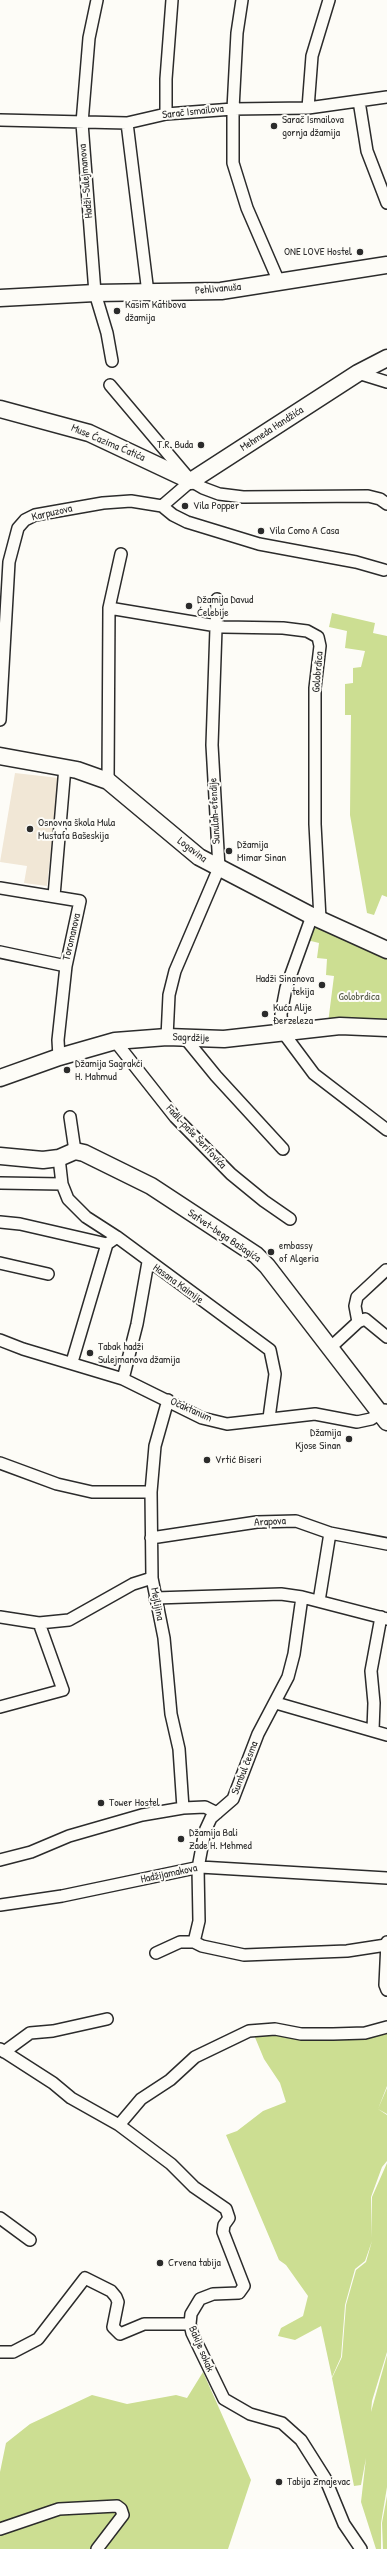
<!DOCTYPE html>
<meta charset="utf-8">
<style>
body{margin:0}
canvas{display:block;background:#fdfcf7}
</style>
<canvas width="387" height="2549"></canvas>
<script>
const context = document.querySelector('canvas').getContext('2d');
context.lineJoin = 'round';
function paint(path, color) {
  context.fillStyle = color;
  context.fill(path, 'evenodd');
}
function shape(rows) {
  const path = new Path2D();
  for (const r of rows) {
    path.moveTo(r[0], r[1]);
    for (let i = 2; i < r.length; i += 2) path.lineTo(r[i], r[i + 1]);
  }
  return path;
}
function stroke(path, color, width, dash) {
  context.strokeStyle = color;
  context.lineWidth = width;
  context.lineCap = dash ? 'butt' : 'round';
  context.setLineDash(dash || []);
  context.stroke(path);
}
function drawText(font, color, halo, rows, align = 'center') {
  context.font = font + ' "Patrick Hand",sans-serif';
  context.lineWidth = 4;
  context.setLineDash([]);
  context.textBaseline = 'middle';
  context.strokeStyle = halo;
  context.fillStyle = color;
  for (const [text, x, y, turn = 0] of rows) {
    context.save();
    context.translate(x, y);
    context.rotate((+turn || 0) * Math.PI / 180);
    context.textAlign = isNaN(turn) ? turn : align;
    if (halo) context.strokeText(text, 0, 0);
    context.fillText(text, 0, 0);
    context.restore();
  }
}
paint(shape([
 [15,773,59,778,47,886,24,883,27,866,0,862]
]), '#f1e7d6');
paint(shape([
 [332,613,375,623,373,633,387,636,387,897,382,895,374,915,367,913,350,815,351,715,345,715,345,684,353,683,353,668,361,667,365,651,345,648,347,631,329,627],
 [314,923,387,955,387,1026,328,1023,334,976,326,975,327,959,317,958,319,943,307,940],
 [387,2030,387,2086,378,2109,387,2115,387,2161,382,2167,371,2197,372,2238,372,2197,387,2163,387,2352,372,2401,371,2412,387,2355,387,2487,381,2523,381,2549,376,2549,361,2502,366,2458,361,2485,354,2486,332,2378,342,2357,346,2305,356,2270,366,2262,372,2241,365,2261,355,2269,345,2305,341,2357,332,2377,321,2326,295,2340,278,2336,281,2328,303,2316,308,2296,286,2265,279,2260,226,2135,237,2131,263,2111,286,2102,280,2083,264,2059,254,2035],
 [387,2088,387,2114,378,2109],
 [203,2372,251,2480,228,2549,0,2549,0,2472,6,2443,30,2424,92,2395,127,2404,176,2395,187,2398],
 [387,2496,387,2549,383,2549,382,2523]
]), '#ccde92');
const street = shape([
 [97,0,89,38,82,123,95,293,107,333,112,361],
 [242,0,237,33,233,109,233,163,247,208,279,282],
 [359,101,367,151,387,203],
 [308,108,312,56,329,0],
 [166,114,166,79,172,0],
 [0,120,127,123,166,114,233,109,308,108,387,97],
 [127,123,148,293],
 [358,373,387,382],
 [110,385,191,481,203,488,219,494,243,497,368,496,380,499,387,504],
 [162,506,191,481],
 [109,608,223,627,283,628,307,631,318,637,320,646,315,688,315,824,320,919],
 [0,720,9,562,18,528,25,520,35,515,103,503,131,501,162,506,173,515,187,522,259,544,356,562,384,570],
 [108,781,109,608,121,554],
 [0,888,80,901,66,966,58,1040,59,1057],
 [54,896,65,767],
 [312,916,286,988,281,1014,282,1031,314,1074,387,1130],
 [0,952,66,966],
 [167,1037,169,995,175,971,219,868,212,745,217,599],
 [185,1038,216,1076,283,1149],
 [115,1041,175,1117,231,1174,264,1201,290,1219],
 [70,1117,75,1151],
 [59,1158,62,1184,68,1199,86,1217,117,1237,270,1350,275,1374,269,1418],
 [0,1183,62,1184],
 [0,1222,20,1224,107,1244],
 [0,1263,48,1274],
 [358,1322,355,1306,357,1297,386,1270],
 [0,1340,23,1349,123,1379,202,1418,227,1424,315,1414,357,1422,371,1419,385,1410],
 [331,1347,358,1322,365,1319,387,1337],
 [72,1362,107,1244,117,1237],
 [123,1379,137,1324,148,1262],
 [168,1400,155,1446,151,1492,152,1578,164,1638,171,1714,179,1749,183,1808],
 [0,1463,57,1484,92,1492,151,1492],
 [151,1538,257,1522,296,1521,330,1533,387,1544],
 [155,1598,281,1594,302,1597,387,1619],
 [319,1601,330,1533],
 [0,1617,39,1623,69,1620,133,1584,152,1578],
 [276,1703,387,1735],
 [0,1707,63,1690,39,1623],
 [373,1730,374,1703,371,1671,381,1617],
 [0,1860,31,1852,69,1836,142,1815,183,1808,205,1807,217,1813],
 [0,1905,62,1896,200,1867,387,1878],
 [194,1942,202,1946,244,1955,347,1951,386,1945],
 [387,1942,385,1985,387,1990],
 [156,1953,180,1942,194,1942,199,1921,198,1868,205,1831,211,1818,233,1799,258,1734,288,1677,294,1654,302,1597],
 [0,2049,53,2083,71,2098,119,2125,171,2164,194,2187,226,2209,229,2218,224,2225,223,2232,244,2286,239,2293,213,2294,200,2299,191,2314,190,2324,192,2333,224,2399,250,2414,282,2423,301,2440,325,2478,344,2524,361,2549],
 [4,2052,30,2033,53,2031,107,2019],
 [119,2125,141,2099,170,2080,195,2057,249,2031,275,2029,301,2034,333,2034,365,2033,387,2027],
 [0,2218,30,2240],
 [0,2352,13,2352,38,2339,85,2278,111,2291,116,2297,118,2302,113,2327,120,2334,144,2324,190,2324],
 [0,2529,59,2509,117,2506,121,2509,123,2515,97,2549]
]);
const secondary = shape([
 [0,298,95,293,221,291,387,265],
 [0,409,89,433,191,481,358,373,387,358],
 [0,756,77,770,108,781,199,857,312,916,387,950],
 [0,1078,59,1057,115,1041,167,1037,224,1039,340,1026,387,1028],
 [0,1156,43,1160,59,1158,75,1151,84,1153,151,1186,256,1255,267,1266,387,1422]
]);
stroke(street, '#2b2b2b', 14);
stroke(secondary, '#2b2b2b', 19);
stroke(street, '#fdfcf7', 11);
stroke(secondary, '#fdfcf7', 16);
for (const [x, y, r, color] of [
 [274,126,4,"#2b2b2b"],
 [360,252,4,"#2b2b2b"],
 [117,311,4,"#2b2b2b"],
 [201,445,4,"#2b2b2b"],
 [185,506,4,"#2b2b2b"],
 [261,531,4,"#2b2b2b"],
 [189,606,4,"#2b2b2b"],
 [30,829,4,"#2b2b2b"],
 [229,851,4,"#2b2b2b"],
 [322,985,4,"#2b2b2b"],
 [265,1014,4,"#2b2b2b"],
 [67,1070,4,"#2b2b2b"],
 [271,1252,4,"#2b2b2b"],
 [90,1353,4,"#2b2b2b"],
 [349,1439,4,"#2b2b2b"],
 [207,1460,4,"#2b2b2b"],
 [101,1803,4,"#2b2b2b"],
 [181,1839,4,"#2b2b2b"],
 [160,2263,4,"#2b2b2b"],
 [279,2482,4,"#2b2b2b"]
]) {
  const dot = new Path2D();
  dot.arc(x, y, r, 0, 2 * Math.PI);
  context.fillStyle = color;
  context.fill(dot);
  stroke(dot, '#fdfcf7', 1.5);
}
drawText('11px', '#2b2b2b', '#fdfcf7', [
 ["Sarač Ismailova",193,112,-6],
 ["Hadži-Sulejmanova",86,181,-95],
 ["Pehlivanuša",218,289,-5],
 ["Mehmeda Handžića",272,429,-33],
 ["Muse Ćazima Ćatića",108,443,23],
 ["Karpuzova",52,513,-13],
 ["Golobrdica",318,672,-85],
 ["Sunulah-efendije",215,811,-93],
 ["Logavina",192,850,37],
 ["Toromanova",72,937,-77],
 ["Sagrdžije",191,1038,2],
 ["Fadil-paše Šerifovića",196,1137,47],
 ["Safvet-bega Bašagića",224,1236,34],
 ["Hasana Kaimije",178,1284,36],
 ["Očaktanum",191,1410,24],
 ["Arapova",270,1522,-3],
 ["Mejlijina",157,1604,79],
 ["Sumbul česma",245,1768,-69],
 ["Hadžijamakova",169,1874,-12],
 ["Bakije sokak",201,2349,67]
]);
drawText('11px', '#2b2b2b', '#fdfcf7', [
 ["Sarač Ismailova",282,120],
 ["gornja džamija",282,133],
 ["ONE LOVE Hostel",352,252,"right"],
 ["Kasim Katibova",125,305],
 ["džamija",125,318],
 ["T.R. Buda",193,445,"right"],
 ["Vila Popper",193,506],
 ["Vila Como A Casa",269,531],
 ["Džamija Davud",197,600],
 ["Ćelebije",197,613],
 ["Osnovna škola Mula",38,823],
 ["Mustafa Bašeskija",38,836],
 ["Džamija",237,845],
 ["Mimar Sinan",237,858],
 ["Hadži Sinanova",314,979,"right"],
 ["tekija",314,992,"right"],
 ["Kuća Alije",273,1008],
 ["Đerzeleza",273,1021],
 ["Džamija Sagrakći",75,1064],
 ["H. Mahmud",75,1077],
 ["embassy",279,1246],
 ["of Algeria",279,1259],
 ["Tabak hadži",98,1347],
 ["Sulejmanova džamija",98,1360],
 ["Džamija",341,1433,"right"],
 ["Kjose Sinan",341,1446,"right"],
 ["Vrtić Biseri",215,1460],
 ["Tower Hostel",109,1803],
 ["Džamija Bali",189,1833],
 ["Zade H. Mehmed",189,1846],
 ["Crvena tabija",168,2263],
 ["Tabija Zmajevac",287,2482]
], 'left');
drawText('11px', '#535845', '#fdfcf7', [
 ["Golobrdica",359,997]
]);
</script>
